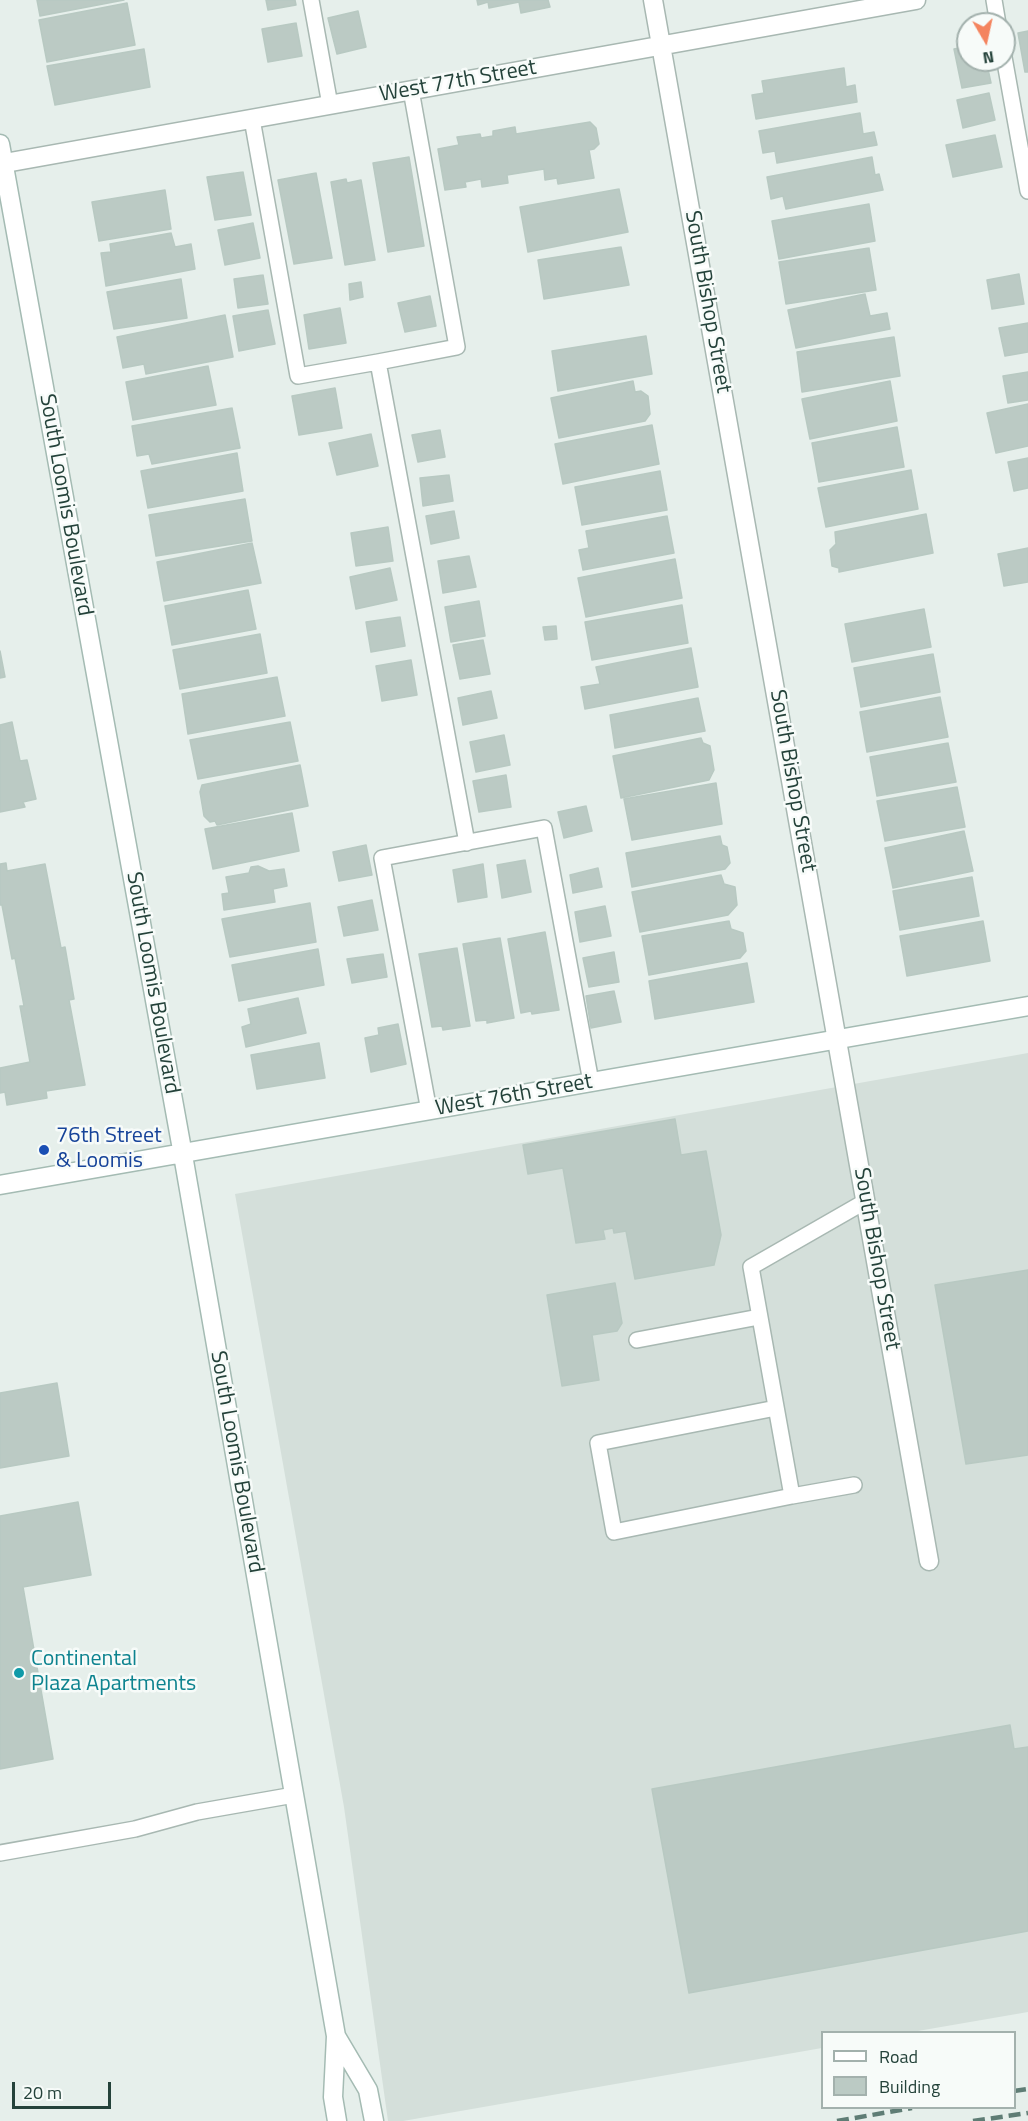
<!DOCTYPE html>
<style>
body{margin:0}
#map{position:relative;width:1028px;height:2121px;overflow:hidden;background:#e6efeb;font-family:"Titillium Web",sans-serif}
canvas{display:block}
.legend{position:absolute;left:821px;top:2031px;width:195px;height:78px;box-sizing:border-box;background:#f7fbf9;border:2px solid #a3b1ad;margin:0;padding:8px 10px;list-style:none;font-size:18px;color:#24423a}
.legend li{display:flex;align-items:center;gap:12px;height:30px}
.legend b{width:30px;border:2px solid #a3b1ad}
.north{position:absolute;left:956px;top:12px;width:60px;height:60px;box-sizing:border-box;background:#f7fbf9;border:2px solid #a3b1ad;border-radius:50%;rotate:171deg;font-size:16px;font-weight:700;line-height:24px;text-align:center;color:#24423a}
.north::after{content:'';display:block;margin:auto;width:21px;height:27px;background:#f4845f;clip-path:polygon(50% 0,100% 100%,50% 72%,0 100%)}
.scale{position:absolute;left:12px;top:2082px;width:99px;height:27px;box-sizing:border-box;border:3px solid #24423a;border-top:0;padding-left:8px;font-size:18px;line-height:21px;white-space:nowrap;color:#24423a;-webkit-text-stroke:4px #f7fbf9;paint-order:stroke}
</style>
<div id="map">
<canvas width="1028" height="2121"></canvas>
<ul class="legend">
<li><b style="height:8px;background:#fff"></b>Road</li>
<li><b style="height:16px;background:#bbcac4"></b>Building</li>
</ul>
<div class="north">N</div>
<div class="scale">20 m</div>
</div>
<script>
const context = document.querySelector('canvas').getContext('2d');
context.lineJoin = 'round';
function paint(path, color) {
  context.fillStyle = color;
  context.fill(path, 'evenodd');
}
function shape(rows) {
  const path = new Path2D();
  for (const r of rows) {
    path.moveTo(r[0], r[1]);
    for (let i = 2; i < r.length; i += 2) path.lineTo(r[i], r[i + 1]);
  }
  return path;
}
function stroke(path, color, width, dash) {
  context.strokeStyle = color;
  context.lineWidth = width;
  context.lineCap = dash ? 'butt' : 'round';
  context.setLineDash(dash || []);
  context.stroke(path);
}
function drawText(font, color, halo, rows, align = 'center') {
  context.font = font + ' "Titillium Web",sans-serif';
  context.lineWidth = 5;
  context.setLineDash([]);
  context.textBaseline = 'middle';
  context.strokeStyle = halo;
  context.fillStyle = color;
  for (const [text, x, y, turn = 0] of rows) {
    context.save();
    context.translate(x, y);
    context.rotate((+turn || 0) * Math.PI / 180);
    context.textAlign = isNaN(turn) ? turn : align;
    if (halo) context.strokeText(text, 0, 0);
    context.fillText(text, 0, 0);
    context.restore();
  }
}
paint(shape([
 [1028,1053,1028,2012,912,2032,822,2032,822,2048,403,2121,388,2121,344,1807,235,1194]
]), '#d4dfda');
const building = shape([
 [37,0,124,0,40,16,37,0],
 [266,0,295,0,296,5,268,10,266,0],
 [477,0,548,0,550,7,521,13,519,2,489,8,488,2,478,5,477,0],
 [127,3,135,45,47,62,39,20,127,3],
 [358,11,366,47,337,54,328,18,358,11],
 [296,23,302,56,268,62,262,29,296,23],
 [1028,31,1028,72,1025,72,1018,33,1028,31],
 [968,46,968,60,986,60,991,83,962,88,954,49,968,46],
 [144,49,150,87,55,105,47,66,144,49],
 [844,68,846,87,855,85,857,102,756,119,752,95,764,93,762,81,844,68],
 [989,93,995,120,963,128,957,100,989,93],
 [860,113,863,134,874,132,877,145,777,163,775,151,763,153,759,131,860,113],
 [590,122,596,128,599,144,594,149,589,150,594,178,558,184,557,178,545,180,544,169,507,175,508,183,482,187,481,179,465,182,466,187,445,190,438,149,459,145,457,137,480,134,481,138,493,136,493,131,515,127,516,134,590,122],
 [995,135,1002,167,953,177,946,145,995,135],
 [409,157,424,246,388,252,373,163,409,157],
 [872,157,875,175,879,174,883,190,786,209,783,196,771,199,767,177,872,157],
 [243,172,251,215,215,220,207,177,243,172],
 [316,173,332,258,294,264,278,180,316,173],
 [346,179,347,183,361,180,375,260,345,265,331,182,346,179],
 [619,189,628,232,528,252,520,207,619,189],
 [165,190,171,229,99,241,92,202,165,190],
 [869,204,875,241,779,259,772,221,869,204],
 [253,223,260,258,225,265,218,230,253,223],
 [171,233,175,247,191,244,195,269,106,286,101,253,111,252,110,244,171,233],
 [621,247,629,285,544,299,538,260,621,247],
 [869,248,876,290,786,304,779,262,869,248],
 [1019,274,1024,304,992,309,987,280,1019,274],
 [263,275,268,304,238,308,234,279,263,275],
 [181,279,187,318,114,329,107,292,181,279],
 [361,282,363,297,350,300,349,284,361,282],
 [865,294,870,316,887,313,890,329,796,348,788,310,865,294],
 [430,296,436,326,405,332,398,303,430,296],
 [340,308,346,343,309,349,304,315,340,308],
 [268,310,275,344,239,351,233,316,268,310],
 [225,315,233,357,146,374,144,364,123,368,117,337,225,315],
 [1028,323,1028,352,1005,356,999,328,1028,323],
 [646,336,652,374,558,391,552,351,646,336],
 [894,337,900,376,802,392,797,352,894,337],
 [208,366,216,405,133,420,126,382,208,366],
 [1028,372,1028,400,1008,403,1003,376,1028,372],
 [633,381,635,392,641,391,648,396,650,414,645,421,559,438,551,398,633,381],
 [890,381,897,421,810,439,802,399,890,381],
 [335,388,342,428,299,435,292,396,335,388],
 [1028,404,1028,446,996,453,987,413,1028,404],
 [232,408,240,448,152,464,149,454,137,456,132,426,232,408],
 [652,425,659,464,563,484,555,444,652,425],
 [897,427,904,467,819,482,812,443,897,427],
 [440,430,445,457,418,462,412,435,440,430],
 [371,434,378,466,337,475,329,443,371,434],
 [237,453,243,491,148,508,141,471,237,453],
 [1028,458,1028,488,1014,491,1008,462,1028,458],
 [911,470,918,509,826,527,818,488,911,470],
 [660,471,667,510,582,525,575,487,660,471],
 [449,475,453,501,423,506,420,478,449,475],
 [245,499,252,541,156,556,149,515,245,499],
 [454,511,459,538,431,544,426,516,454,511],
 [926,514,933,553,839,572,839,568,832,566,830,550,836,544,835,532,926,514],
 [667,516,674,553,583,570,579,550,589,548,586,531,667,516],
 [388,527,393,561,356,566,351,533,388,527],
 [252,543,261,583,164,601,157,562,252,543],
 [1028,548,1028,582,1004,586,998,554,1028,548],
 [469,556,476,587,443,593,438,561,469,556],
 [675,559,682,598,586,617,578,578,675,559],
 [390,568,397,600,356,609,350,577,390,568],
 [248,590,256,629,172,645,165,606,248,590],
 [479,601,485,636,451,642,445,607,479,601],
 [682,605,688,643,592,660,585,622,682,605],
 [924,609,931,647,852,662,845,624,924,609],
 [400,617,405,646,371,652,366,622,400,617],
 [556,626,557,639,545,640,543,627,556,626],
 [260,634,267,673,180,689,173,650,260,634],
 [483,640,490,674,460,679,453,645,483,640],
 [691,648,698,687,585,709,581,687,600,684,596,667,691,648],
 [0,651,5,677,0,678,0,651],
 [933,654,940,692,861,707,854,668,933,654],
 [411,660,417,695,382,701,376,666,411,660],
 [277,677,285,716,188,734,182,694,277,677],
 [491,691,497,718,463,725,458,698,491,691],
 [940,697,948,737,867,752,860,712,940,697],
 [698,698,705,731,615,748,610,715,698,698],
 [12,722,20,761,27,760,36,799,23,802,25,807,0,812,0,725,12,722],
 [290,722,298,761,198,779,190,740,290,722],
 [504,735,510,765,476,772,470,742,504,735],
 [701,738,703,743,710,746,714,770,709,780,621,798,613,756,701,738],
 [948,743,956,782,877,796,870,757,948,743],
 [300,765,308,806,217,825,215,821,210,822,204,816,200,792,202,785,300,765],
 [506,775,511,807,479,812,473,781,506,775],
 [716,783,722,824,632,840,624,799,716,783],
 [957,787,965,827,885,841,877,801,957,787],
 [586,806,592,831,564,838,558,812,586,806],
 [292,813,299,851,213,869,205,829,292,813],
 [964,831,973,871,893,888,885,848,964,831],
 [720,836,722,845,727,847,730,863,725,869,632,887,626,853,720,836],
 [366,845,372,875,339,881,333,852,366,845],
 [525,860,531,892,502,898,497,865,525,860],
 [6,863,7,871,45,864,61,948,65,947,74,999,69,1000,85,1085,46,1091,47,1098,7,1105,5,1092,0,1093,0,1068,30,1062,20,1006,24,1006,15,958,12,959,2,905,0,905,0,864,6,863],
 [483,864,487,897,458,902,453,870,483,864],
 [258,866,269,871,284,869,287,886,273,889,275,902,224,910,222,894,229,893,226,877,249,873,251,867,258,866],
 [598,868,602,887,573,893,570,875,598,868],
 [721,875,724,884,735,887,737,905,728,915,640,932,632,892,721,875],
 [972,877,979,916,900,930,893,891,972,877],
 [372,900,378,930,344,936,338,907,372,900],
 [310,903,316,942,230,957,222,919,310,903],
 [605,906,611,936,580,942,575,912,605,906],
 [729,921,731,929,743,933,746,951,740,958,649,975,642,936,729,921],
 [983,921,990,961,907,976,900,936,983,921],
 [545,932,559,1010,532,1014,531,1011,521,1013,508,939,545,932],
 [500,938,514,1018,487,1023,487,1020,476,1021,463,944,500,938],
 [457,948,470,1026,443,1030,442,1026,432,1027,419,954,457,948],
 [318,949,324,985,239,1001,232,965,318,949],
 [614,952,619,982,589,987,583,958,614,952],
 [383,954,387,977,352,983,347,959,383,954],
 [747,963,754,1002,655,1019,649,981,747,963],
 [614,991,621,1022,591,1028,586,996,614,991],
 [298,998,306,1033,246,1047,242,1027,251,1024,248,1009,298,998],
 [398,1024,406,1064,371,1072,365,1038,379,1035,378,1028,398,1024],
 [319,1043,325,1078,257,1089,251,1055,319,1043],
 [675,1119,681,1155,706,1151,721,1235,714,1265,635,1279,626,1231,614,1233,613,1228,603,1230,605,1239,576,1243,563,1168,528,1174,523,1145,675,1119],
 [1028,1270,1028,1455,966,1464,935,1285,1028,1270],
 [615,1283,622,1323,617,1331,592,1335,599,1380,562,1386,547,1295,615,1283],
 [57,1383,69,1456,0,1468,0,1393,57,1383],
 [78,1502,91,1575,23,1587,53,1759,0,1769,0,1516,78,1502],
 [1010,1725,1014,1749,1028,1747,1028,1931,689,1993,652,1789,1010,1725]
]);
paint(building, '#bbcac4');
stroke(building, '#b8c9c2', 1.5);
const lane = shape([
 [311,0,330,105],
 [994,0,998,24],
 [1004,57,1028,191],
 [252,119,298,376,378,362,457,347,411,90],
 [378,362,467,843],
 [429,1111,382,858,544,828,591,1082],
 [637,1340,759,1317],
 [776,1408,598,1443,614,1532,792,1496],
 [854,1485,792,1496,751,1267,866,1201],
 [0,1853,135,1829,197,1812,294,1795]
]);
const street = shape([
 [653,0,929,1561],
 [0,164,916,0]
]);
const secondary = shape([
 [0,144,183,1155,336,2036,333,2097,337,2121],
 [0,1185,1028,1006],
 [336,2036,368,2090,374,2121]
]);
stroke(lane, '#a8b8b2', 18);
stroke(street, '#a8b8b2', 21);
stroke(secondary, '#a4bbb3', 21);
stroke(lane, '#fff', 15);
stroke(street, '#fff', 18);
stroke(secondary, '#fff', 18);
stroke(shape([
 [1014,2091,1028,2089],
 [837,2121,912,2108],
 [973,2121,1028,2113]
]), '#5f7d75', 4.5, [12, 6]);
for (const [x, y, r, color] of [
 [44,1150,6,"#1a4fb4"],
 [19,1673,6,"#0f9aa8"]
]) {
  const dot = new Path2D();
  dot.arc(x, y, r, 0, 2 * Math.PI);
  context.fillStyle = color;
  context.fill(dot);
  stroke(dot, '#f7fbf9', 2);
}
drawText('22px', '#24423a', '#f7fbf9', [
 ["West 77th Street",458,82,-10],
 ["South Bishop Street",707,302,80],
 ["South Loomis Boulevard",65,505,80],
 ["South Bishop Street",792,781,80],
 ["South Loomis Boulevard",152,983,80],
 ["West 76th Street",514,1096,-10],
 ["South Bishop Street",876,1259,80],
 ["South Loomis Boulevard",236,1462,80]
]);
drawText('22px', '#164399', '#f7fbf9', [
 ["76th Street",56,1137],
 ["& Loomis",56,1162]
], 'left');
drawText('22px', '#0d838f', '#f7fbf9', [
 ["Continental",31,1660],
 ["Plaza Apartments",31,1685]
], 'left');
</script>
